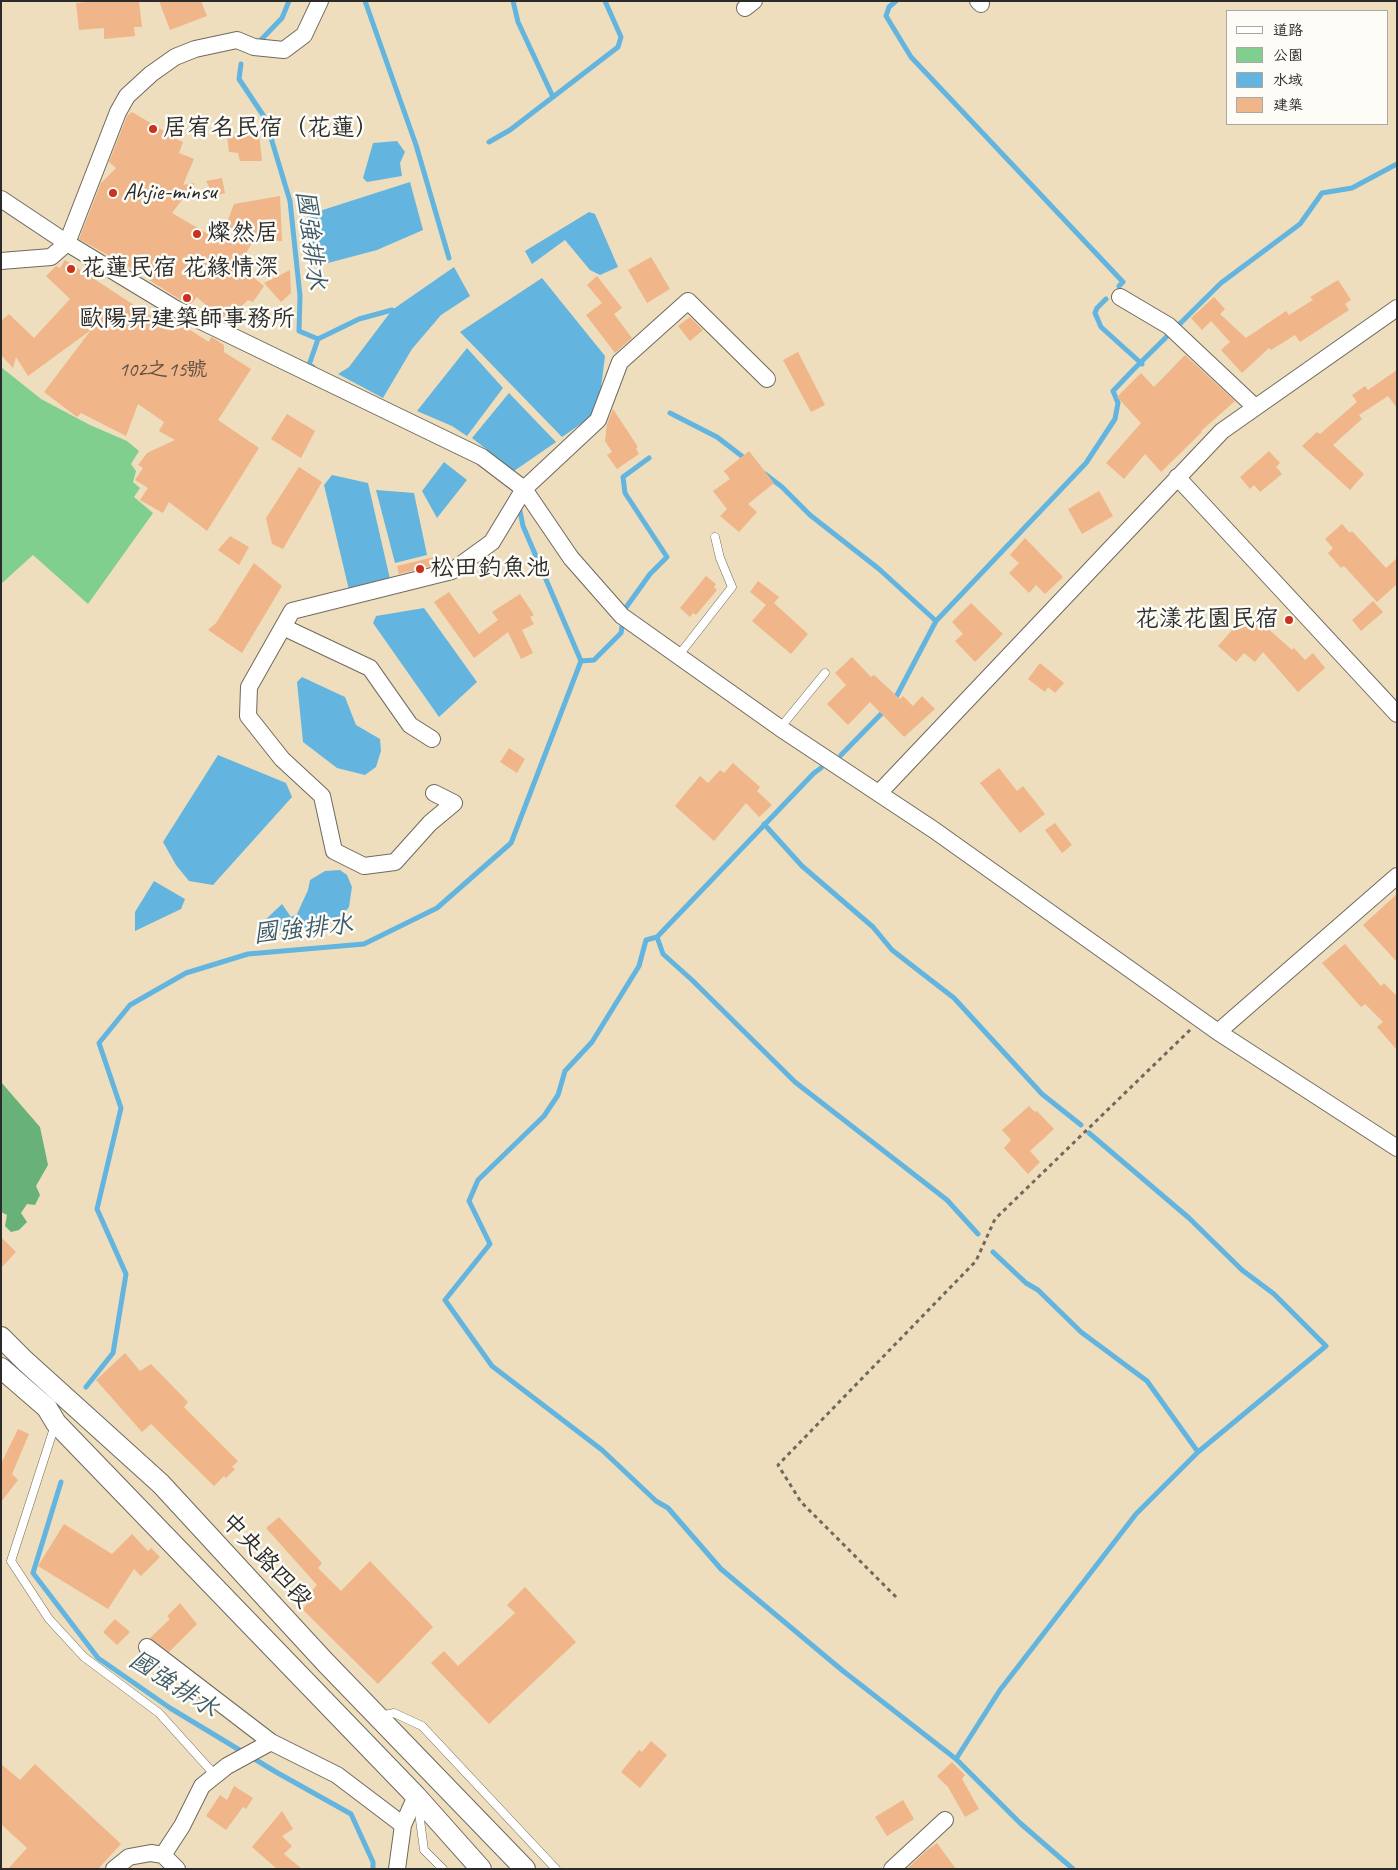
<!DOCTYPE html>
<meta charset="utf-8">
<style>
body{margin:0}
#map{position:relative;width:1398px;height:1870px;overflow:hidden;background:#eedebd;font-family:Caveat,"LXGW WenKai TC",sans-serif}
canvas{display:block}
.frame{position:absolute;inset:0;border:2px solid #2b2b2b;pointer-events:none}
.legend{position:absolute;left:1226px;top:10px;width:162px;height:115px;box-sizing:border-box;background:#fdfcf7;border:1px solid #a9a8a5;margin:0;padding:6px 9px;list-style:none;font-size:15px;color:#2b2b2b}
.legend li{display:flex;align-items:center;gap:10px;height:25px}
.legend b{width:25px;border:1px solid #a9a8a5}
</style>
<div id="map">
<canvas width="1398" height="1870"></canvas>
<div class="frame"></div>
<ul class="legend">
<li><b style="height:6px;background:#fff"></b>道路</li>
<li><b style="height:14px;background:#80cf8f"></b>公園</li>
<li><b style="height:14px;background:#63b5df"></b>水域</li>
<li><b style="height:14px;background:#f0b588"></b>建築</li>
</ul>
</div>
<script>
const context = document.querySelector('canvas').getContext('2d');
context.lineJoin = 'round';
function paint(path, color) {
  context.fillStyle = color;
  context.fill(path, 'evenodd');
}
function shape(rows) {
  const path = new Path2D();
  for (const r of rows) {
    path.moveTo(r[0], r[1]);
    for (let i = 2; i < r.length; i += 2) path.lineTo(r[i], r[i + 1]);
  }
  return path;
}
function stroke(path, color, width, dash) {
  context.strokeStyle = color;
  context.lineWidth = width;
  context.lineCap = dash ? 'butt' : 'round';
  context.setLineDash(dash || []);
  context.stroke(path);
}
function drawText(font, color, halo, rows, align = 'center') {
  context.font = font + ' Caveat,"LXGW WenKai TC",sans-serif';
  context.lineWidth = 5;
  context.setLineDash([]);
  context.textBaseline = 'middle';
  context.strokeStyle = halo;
  context.fillStyle = color;
  for (const [text, x, y, turn = 0] of rows) {
    context.save();
    context.translate(x, y);
    context.rotate((+turn || 0) * Math.PI / 180);
    context.textAlign = isNaN(turn) ? turn : align;
    if (halo) context.strokeText(text, 0, 0);
    context.fillText(text, 0, 0);
    context.restore();
  }
}
paint(shape([
 [1,367,41,399,90,425,127,441,139,451,131,464,136,471,133,482,140,488,134,497,153,513,88,604,33,555,1,584]
]), '#80cf8f');
paint(shape([
 [1,1082,40,1127,48,1165,36,1186,40,1195,35,1205,27,1204,21,1213,27,1222,19,1230,11,1232,5,1226,7,1215,1,1212]
]), '#68b27a');
paint(shape([
 [397,141,405,152,400,163,402,176,367,182,363,178,373,143],
 [410,182,423,230,377,250,313,267,307,215],
 [589,212,595,214,618,267,600,275,590,270,565,240,532,264,525,251],
 [454,267,470,296,441,315,412,349,383,398,338,374,349,367,392,310],
 [542,278,605,356,598,412,562,437,460,332],
 [467,348,503,388,467,436,452,426,417,411],
 [509,393,556,442,514,471,472,438],
 [444,462,467,480,437,518,422,491],
 [332,475,368,483,390,579,349,590,324,485],
 [376,490,414,493,427,555,395,563],
 [424,608,477,682,439,717,373,623,376,616],
 [302,677,345,697,356,725,380,739,381,751,376,767,365,775,337,768,303,742,297,682],
 [218,755,286,783,292,797,213,885,189,881,176,865,163,842],
 [340,870,347,875,352,887,349,907,339,919,320,927,312,929,291,926,278,931,269,928,263,922,282,904,291,917,297,914,308,890,310,880,325,871],
 [154,881,185,899,181,909,135,931,135,912]
]), '#63b5df');
stroke(shape([
 [365,1,416,145,449,258],
 [513,1,518,22,553,97],
 [896,1,889,7,886,16,911,57,1123,282,1119,286],
 [257,44,282,18,289,1],
 [241,64,239,79,265,118,290,201,300,296,299,331,318,339,309,365,313,367],
 [489,142,510,130,618,47,621,37,605,1],
 [1106,299,1097,308,1095,313,1101,327,1142,364],
 [318,339,359,319,392,310],
 [670,413,717,437,747,460],
 [765,474,782,487,810,515,879,569,936,621,894,701],
 [627,606,650,574,667,557,625,493,623,477,649,458],
 [936,621,1086,463,1115,419,1118,403,1113,391,1134,369,1221,283,1300,224,1322,193,1352,188,1397,164],
 [581,661,594,660,621,633,622,627],
 [841,755,886,709],
 [821,768,814,773,657,937,646,940,639,966,592,1042,565,1071,558,1095,544,1116,478,1180,469,1201,490,1244,445,1300,492,1366,602,1450,656,1501,668,1508,721,1569,843,1671,956,1759,1020,1823,1073,1869],
 [764,824,802,866,873,927,892,950,954,998,1042,1094,1081,1125],
 [657,937,663,954,692,980,795,1082,947,1200,978,1234],
 [1089,1133,1189,1218,1242,1270,1274,1294,1326,1346,1198,1452],
 [86,1387,113,1353,126,1274,97,1209,121,1108,99,1043,130,1005,186,973,248,954,364,944,437,908,511,843,581,661,523,526,519,506],
 [61,1482,33,1573,98,1658,170,1708,276,1772,351,1814,373,1862,373,1869],
 [956,1759,1000,1690,1136,1514,1198,1452,1147,1381,1081,1332,1038,1290,1026,1283,993,1252]
]), '#63b5df', 5);
paint(shape([
 [99,1,139,1,142,27,134,27,135,36,104,39,104,28,79,30,76,3],
 [159,1,201,1,207,16,170,30],
 [132,112,164,131,170,127,177,131,176,139,183,142,179,153,194,159,183,185,195,183,172,213,220,241,234,204,280,196,282,241,253,241,239,266,264,286,253,302,248,300,225,322,197,297,190,305,181,300,149,280,151,279,79,239,101,183,116,168,109,162,127,116],
 [259,133,262,161,240,161,238,153,229,152,227,136],
 [222,178,225,193,214,196,206,181],
 [651,257,670,289,647,303,628,270],
 [65,260,160,322,165,314,209,342,211,337,215,339,224,345,224,352,251,369,218,420,259,448,207,531,169,502,163,513,140,500,148,488,135,480,143,468,138,465,147,453,175,440,159,431,164,422,138,404,126,436,81,413,77,417,44,392,91,330,28,376,16,357,13,368,1,355,1,321,9,314,34,338,70,299,46,276,56,266,60,268],
 [290,270,291,293,281,302,264,283],
 [597,276,622,308,614,314,632,338,615,353,586,315,602,303,587,285],
 [1338,280,1351,300,1345,304,1349,310,1300,342,1295,335,1271,350,1269,348,1242,373,1221,350,1230,342,1211,321,1202,330,1191,318,1214,297,1225,309,1220,314,1246,338,1286,311,1289,315,1313,300,1310,297],
 [690,317,703,330,690,341,678,326],
 [798,352,825,405,811,412,783,360],
 [1185,355,1235,401,1201,431,1202,432,1161,472,1145,454,1124,479,1106,463,1141,423,1117,397,1141,373,1154,387],
 [1397,370,1397,408,1388,396,1359,415,1362,419,1333,445,1364,474,1350,490,1302,446,1317,432,1320,434,1357,402,1352,395,1365,386,1368,390],
 [613,409,638,447,636,448,639,454,617,469,607,455,612,452,605,441,607,424],
 [287,414,315,431,301,458,271,439],
 [749,451,774,483,748,504,757,512,739,532,720,516,727,509,713,491,730,479,724,471],
 [1269,451,1280,463,1276,467,1282,474,1260,492,1254,485,1250,489,1240,477],
 [299,467,322,482,283,549,272,544,266,518],
 [1099,491,1113,516,1082,534,1068,509],
 [1342,524,1350,533,1352,531,1386,568,1397,558,1397,584,1377,602,1344,566,1341,568,1328,553,1333,548,1325,539],
 [230,536,249,547,239,565,218,550],
 [1025,538,1063,577,1045,594,1036,585,1029,593,1009,573,1019,563,1010,555],
 [438,556,440,564,399,574,397,566],
 [254,563,282,586,242,653,208,630,216,623],
 [706,576,716,584,714,587,717,590,696,615,693,613,690,617,680,608],
 [758,581,779,597,774,603,808,634,791,654,752,621,766,605,750,592],
 [449,592,479,634,498,620,492,612,520,594,534,615,530,617,534,624,522,630,533,653,521,659,508,632,474,658,434,602],
 [1373,601,1383,612,1361,631,1352,620],
 [971,603,1003,634,975,662,955,641,963,634,952,622],
 [1256,618,1292,650,1294,648,1305,660,1313,653,1325,668,1298,692,1263,652,1255,662,1244,653,1236,662,1218,646,1241,620,1249,626],
 [852,657,871,677,874,675,900,699,903,696,913,706,922,696,935,709,904,737,870,702,848,725,827,704,846,685,835,673],
 [1040,663,1064,683,1055,693,1048,687,1045,692,1028,679],
 [509,748,525,759,517,773,500,762],
 [733,763,760,787,757,791,772,805,759,817,746,803,714,841,675,806,700,776,708,783,720,770,724,773],
 [999,768,1017,791,1023,786,1045,814,1020,833,980,783],
 [1055,823,1072,845,1062,853,1045,830],
 [1397,894,1397,962,1363,925],
 [1345,944,1381,986,1384,983,1397,996,1397,1050,1377,1027,1383,1022,1365,1004,1361,1007,1322,963],
 [1029,1106,1035,1112,1037,1111,1054,1129,1030,1151,1040,1162,1028,1174,1004,1148,1011,1140,1002,1130],
 [1,1237,16,1252,1,1268],
 [125,1353,140,1371,151,1364,188,1402,184,1407,238,1461,232,1467,235,1469,226,1478,224,1476,214,1486,151,1424,142,1432,96,1380],
 [18,1429,29,1434,12,1474,18,1480,1,1502,1,1464],
 [279,1517,322,1563,318,1568,341,1591,370,1561,433,1627,378,1684,302,1609,312,1599,308,1595,317,1585,266,1528],
 [64,1524,112,1554,132,1534,148,1551,151,1548,160,1557,141,1576,134,1569,108,1609,38,1566],
 [525,1587,576,1642,489,1724,431,1663,444,1651,458,1666,515,1613,507,1605],
 [180,1603,197,1624,169,1652,150,1638,170,1619,167,1616],
 [115,1619,130,1632,117,1645,103,1632],
 [651,1741,667,1755,640,1788,621,1772,639,1750,642,1752],
 [952,1762,965,1775,962,1779,979,1809,965,1817,948,1787,937,1776],
 [1,1764,20,1780,35,1764,121,1844,98,1869,8,1869,27,1848,1,1824],
 [234,1786,253,1798,246,1809,243,1807,226,1830,206,1816,220,1795,227,1800],
 [903,1800,914,1819,887,1836,875,1817],
 [282,1811,293,1829,282,1836,292,1846,284,1854,302,1869,277,1869,252,1847],
 [937,1843,956,1869,907,1869,926,1851]
]), '#f0b588');
const service = shape([
 [679,655,732,587,720,558,715,537],
 [780,728,825,673],
 [55,1425,11,1561,49,1619,84,1657,159,1713,215,1775],
 [380,1716,394,1713,422,1726,556,1869],
 [418,1805,424,1850,443,1869]
]);
const minor = shape([
 [978,1,981,4],
 [745,8,754,1],
 [1,199,67,243,118,112,127,96,151,74,175,57,195,49,237,40,254,47,284,50,304,35,320,1],
 [1,261,51,257,67,243,176,309,482,457,524,489,571,558,622,616,780,728,934,830,1218,1032,1397,1148],
 [1120,297,1169,326,1254,406],
 [1177,477,1397,714],
 [283,627,370,668,410,725,432,739],
 [434,793,454,803,430,823,395,862,364,866,334,851,322,796,282,759,248,716,249,687,292,611,452,571,492,542,524,489,598,420,620,362,688,301,767,379],
 [879,793,1222,431,1397,308],
 [1218,1032,1397,876],
 [147,1647,271,1742,337,1775,403,1825],
 [163,1855,182,1826,202,1786,227,1766,271,1742],
 [114,1869,129,1857,151,1853,163,1855,177,1869],
 [397,1869,403,1825,416,1796],
 [892,1869,945,1820]
]);
const tertiary = shape([
 [1,1337,25,1361,161,1484,325,1662,525,1869],
 [1,1368,47,1408,56,1423,416,1796,481,1869]
]);
stroke(service, '#6f6a5e', 9);
stroke(minor, '#6f6a5e', 18);
stroke(tertiary, '#6f6a5e', 22);
stroke(shape([
 [896,1597,801,1502,778,1465,976,1261,995,1219,1190,1030]
]), '#6f6a5e', 3, [4, 4]);
stroke(service, '#fff', 8);
stroke(minor, '#fff', 16);
stroke(tertiary, '#fff', 20);
for (const [x, y, r, color] of [
 [153,129,5,"#c8321e"],
 [113,193,5,"#c8321e"],
 [197,234,5,"#c8321e"],
 [71,269,5,"#c8321e"],
 [187,298,5,"#c8321e"],
 [420,569,5,"#c8321e"],
 [1289,620,5,"#c8321e"]
]) {
  const dot = new Path2D();
  dot.arc(x, y, r, 0, 2 * Math.PI);
  context.fillStyle = color;
  context.fill(dot);
  stroke(dot, '#fdfcf7', 2);
}
drawText('21px', '#5c4e42', null, [
 ["102之15號",163,370]
]);
drawText('24px', '#2b2b2b', '#fdfcf7', [
 ["居宥名民宿（花蓮）",163,129],
 ["Ahjie-minsu",123,193],
 ["燦然居",207,234],
 ["花蓮民宿 花緣情深",81,269],
 ["歐陽昇建築師事務所",187,320,"center"],
 ["松田釣魚池",430,569],
 ["花漾花園民宿",1279,620,"right"]
], 'left');
drawText('24px', '#2b2b2b', '#fdfcf7', [
 ["中央路四段",266,1561,47]
]);
drawText('italic 25px', '#3f5b6a', '#fdfcf7', [
 ["國強排水",310,240,83],
 ["國強排水",303,930,-6],
 ["國強排水",173,1685,33]
]);
</script>
